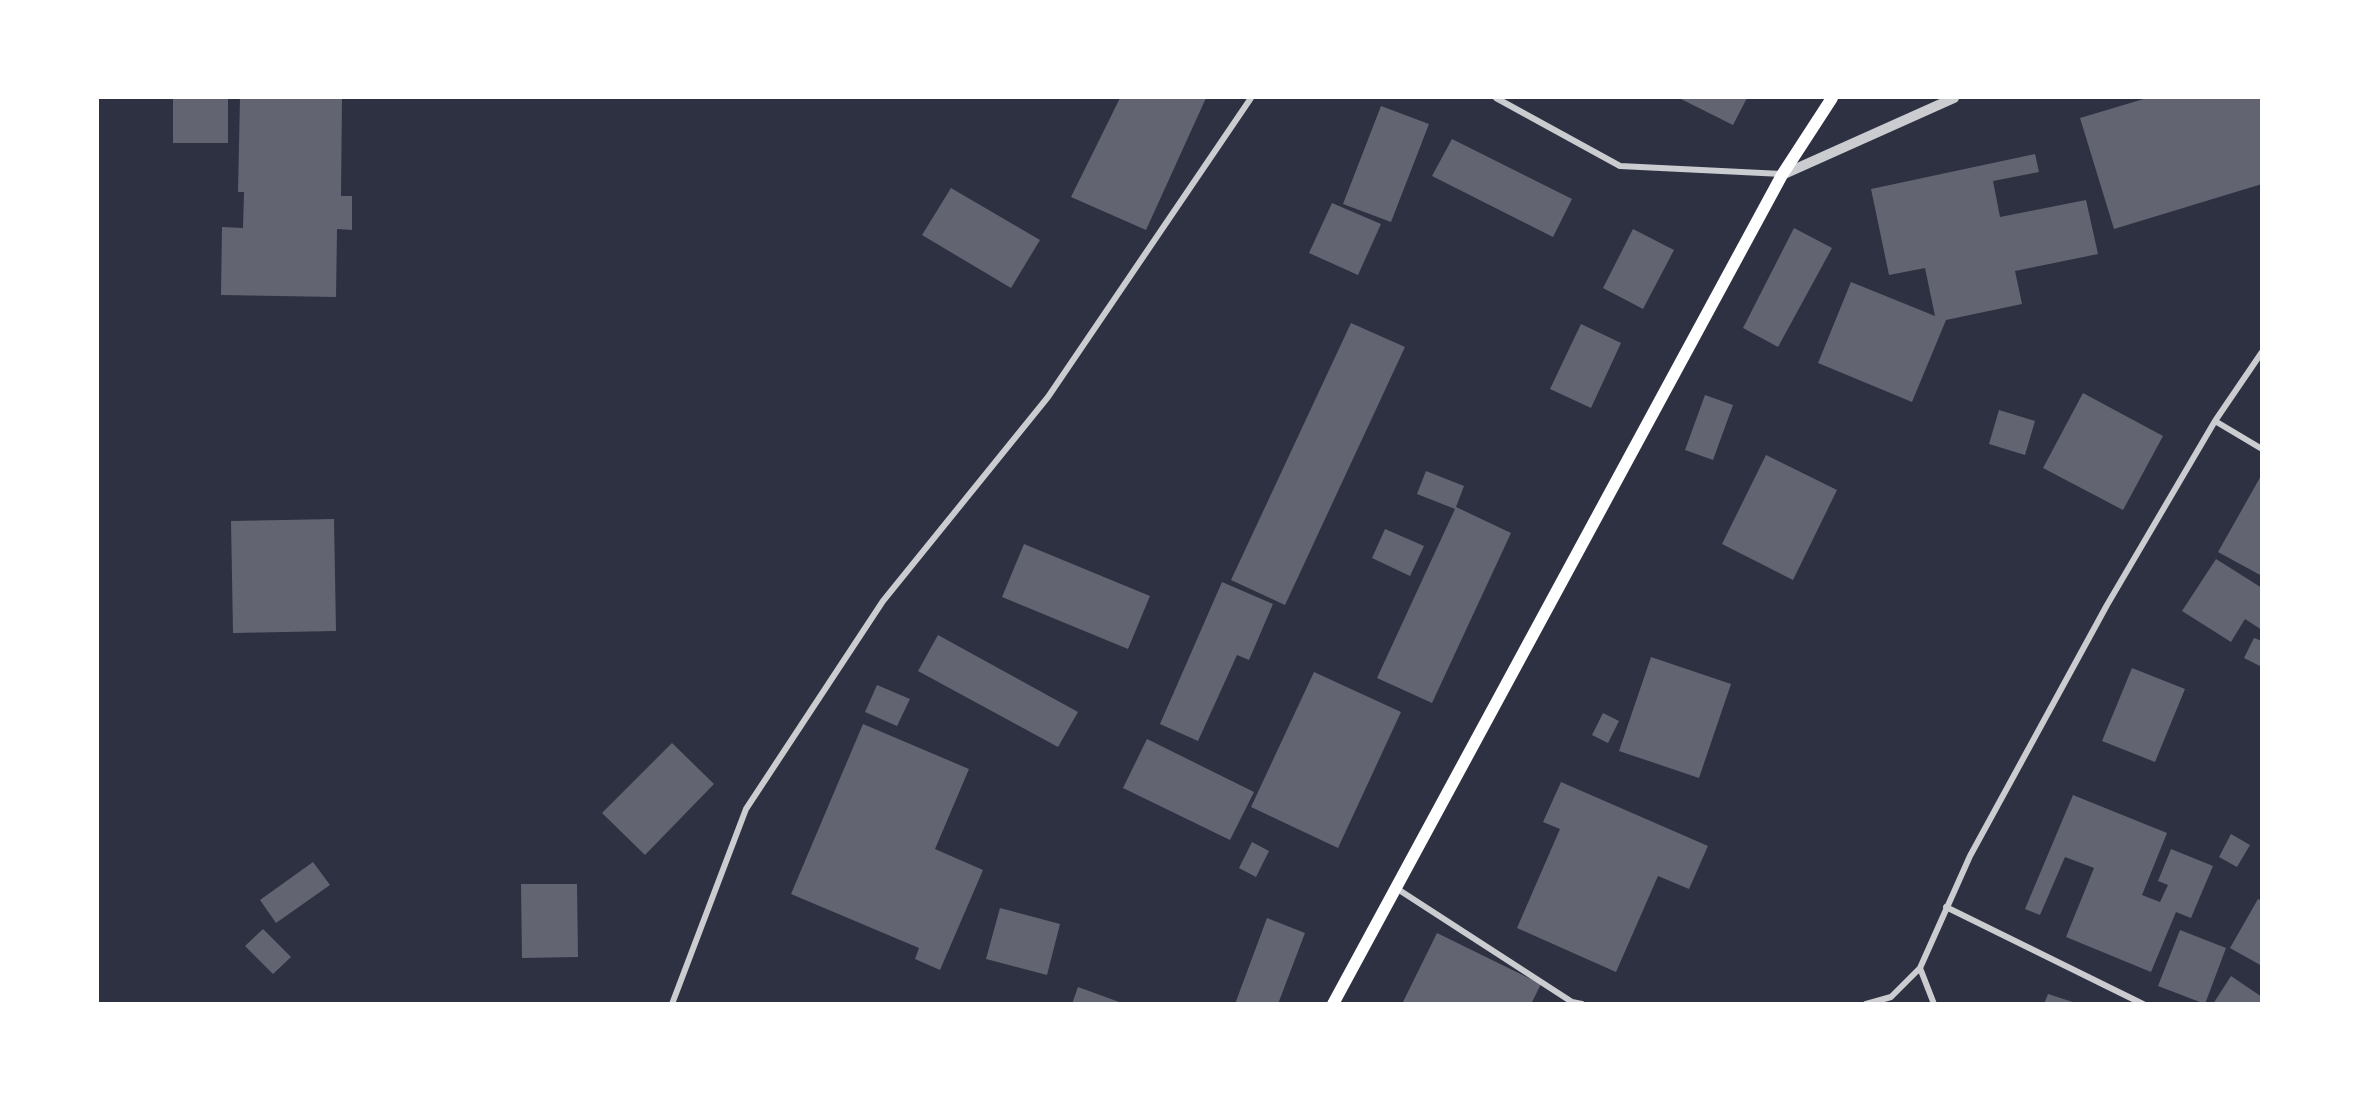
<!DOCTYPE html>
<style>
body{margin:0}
#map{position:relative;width:2359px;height:1101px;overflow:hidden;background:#2d3142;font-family:Georgia,serif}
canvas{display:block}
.frame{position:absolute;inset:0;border:99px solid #fff;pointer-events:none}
</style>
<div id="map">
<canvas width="2359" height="1101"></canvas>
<div class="frame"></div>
</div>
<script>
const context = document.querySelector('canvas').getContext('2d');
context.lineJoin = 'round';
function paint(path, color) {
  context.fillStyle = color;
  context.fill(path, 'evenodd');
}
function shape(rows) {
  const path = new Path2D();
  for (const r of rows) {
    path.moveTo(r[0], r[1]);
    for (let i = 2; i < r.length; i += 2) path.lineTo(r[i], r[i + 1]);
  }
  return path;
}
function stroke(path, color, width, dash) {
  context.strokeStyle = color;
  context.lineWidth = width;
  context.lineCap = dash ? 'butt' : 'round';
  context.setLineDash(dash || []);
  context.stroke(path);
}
paint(shape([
 [173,98,228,98,228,143,173,143],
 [240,98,342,98,341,196,352,196,352,230,337,229,336,297,221,295,222,227,243,228,244,192,238,192],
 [1120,98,1206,98,1146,230,1071,197],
 [1679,98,1747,98,1733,125],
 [2147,98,2262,98,2262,184,2114,229,2080,118],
 [1381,106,1429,124,1391,222,1343,204],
 [1452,139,1572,199,1553,237,1432,176],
 [2035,154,2039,172,1993,181,2000,217,2086,200,2098,254,2015,271,2022,304,1946,320,1912,402,1818,363,1851,282,1935,316,1925,268,1889,275,1871,189],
 [951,188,1040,240,1011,288,922,235],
 [1332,203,1381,224,1358,275,1309,253],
 [1794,228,1832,248,1778,347,1743,328],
 [1633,229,1674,250,1643,309,1603,288],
 [1351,323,1405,347,1285,605,1231,580],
 [1581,324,1621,343,1591,408,1550,389],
 [2083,393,2163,436,2123,510,2043,468],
 [1705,395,1733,405,1713,460,1685,450],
 [1999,410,2035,421,2025,455,1989,444],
 [1766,455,1837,490,1793,580,1722,544],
 [1426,471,1464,486,1456,507,1511,533,1432,703,1377,678,1455,509,1417,494],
 [2262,474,2262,576,2218,552],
 [334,519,336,631,233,633,231,521],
 [1385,529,1424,546,1410,576,1372,558],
 [1024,544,1150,596,1128,649,1002,597],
 [2216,559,2262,588,2262,630,2245,619,2231,642,2182,611],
 [1222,582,1273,604,1249,660,1237,655,1198,741,1160,724],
 [938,635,1078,712,1058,747,918,671],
 [2254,638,2262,641,2262,667,2244,658],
 [1651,657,1731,684,1699,778,1619,751],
 [2132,668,2185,689,2155,762,2102,741],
 [1314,672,1401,712,1338,848,1251,807],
 [877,685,910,699,897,726,865,712],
 [1603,713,1619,721,1608,743,1592,735],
 [863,724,969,769,935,849,983,870,940,970,915,959,919,948,791,894],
 [1147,739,1254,792,1230,840,1123,788],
 [672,743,714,784,645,855,602,813],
 [1561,782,1708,846,1689,889,1658,876,1616,972,1517,928,1560,829,1543,822],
 [2073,795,2167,833,2142,895,2160,902,2168,885,2158,881,2171,849,2213,866,2191,918,2176,912,2151,972,2066,937,2094,868,2065,857,2040,915,2025,909],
 [2231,834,2250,845,2237,867,2219,857],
 [1252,842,1269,851,1256,877,1239,868],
 [313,862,330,885,276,923,260,900],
 [521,884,577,884,578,957,522,958],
 [2258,899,2262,901,2262,966,2230,948],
 [1000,908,1060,924,1047,975,986,959],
 [1267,918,1305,933,1278,1004,1235,1004],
 [263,929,291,957,273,974,245,946],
 [2180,930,2226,948,2205,1004,2158,986],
 [1437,933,1541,984,1531,1004,1402,1004],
 [2231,976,2262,997,2262,1004,2213,1004],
 [1078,987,1122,1003,1122,1004,1072,1004],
 [2048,994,2076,1003,2076,1004,2044,1004]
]), '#626471');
stroke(shape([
 [1496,98,1620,166,1782,174],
 [2215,421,2262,449],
 [1396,888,1572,1002,1582,1004],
 [1946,907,2143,1004],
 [1920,968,1934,1004],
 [672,1004,746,809,883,601,1048,397,1251,98],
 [1866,1004,1891,997,1920,968,1970,856,2107,605,2215,421,2262,352]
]), '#caccd0', 6);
stroke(shape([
 [1782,175,1954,98]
]), '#caccd0', 10);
stroke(shape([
 [1333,1004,1782,175,1832,98]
]), '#fff', 12);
</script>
